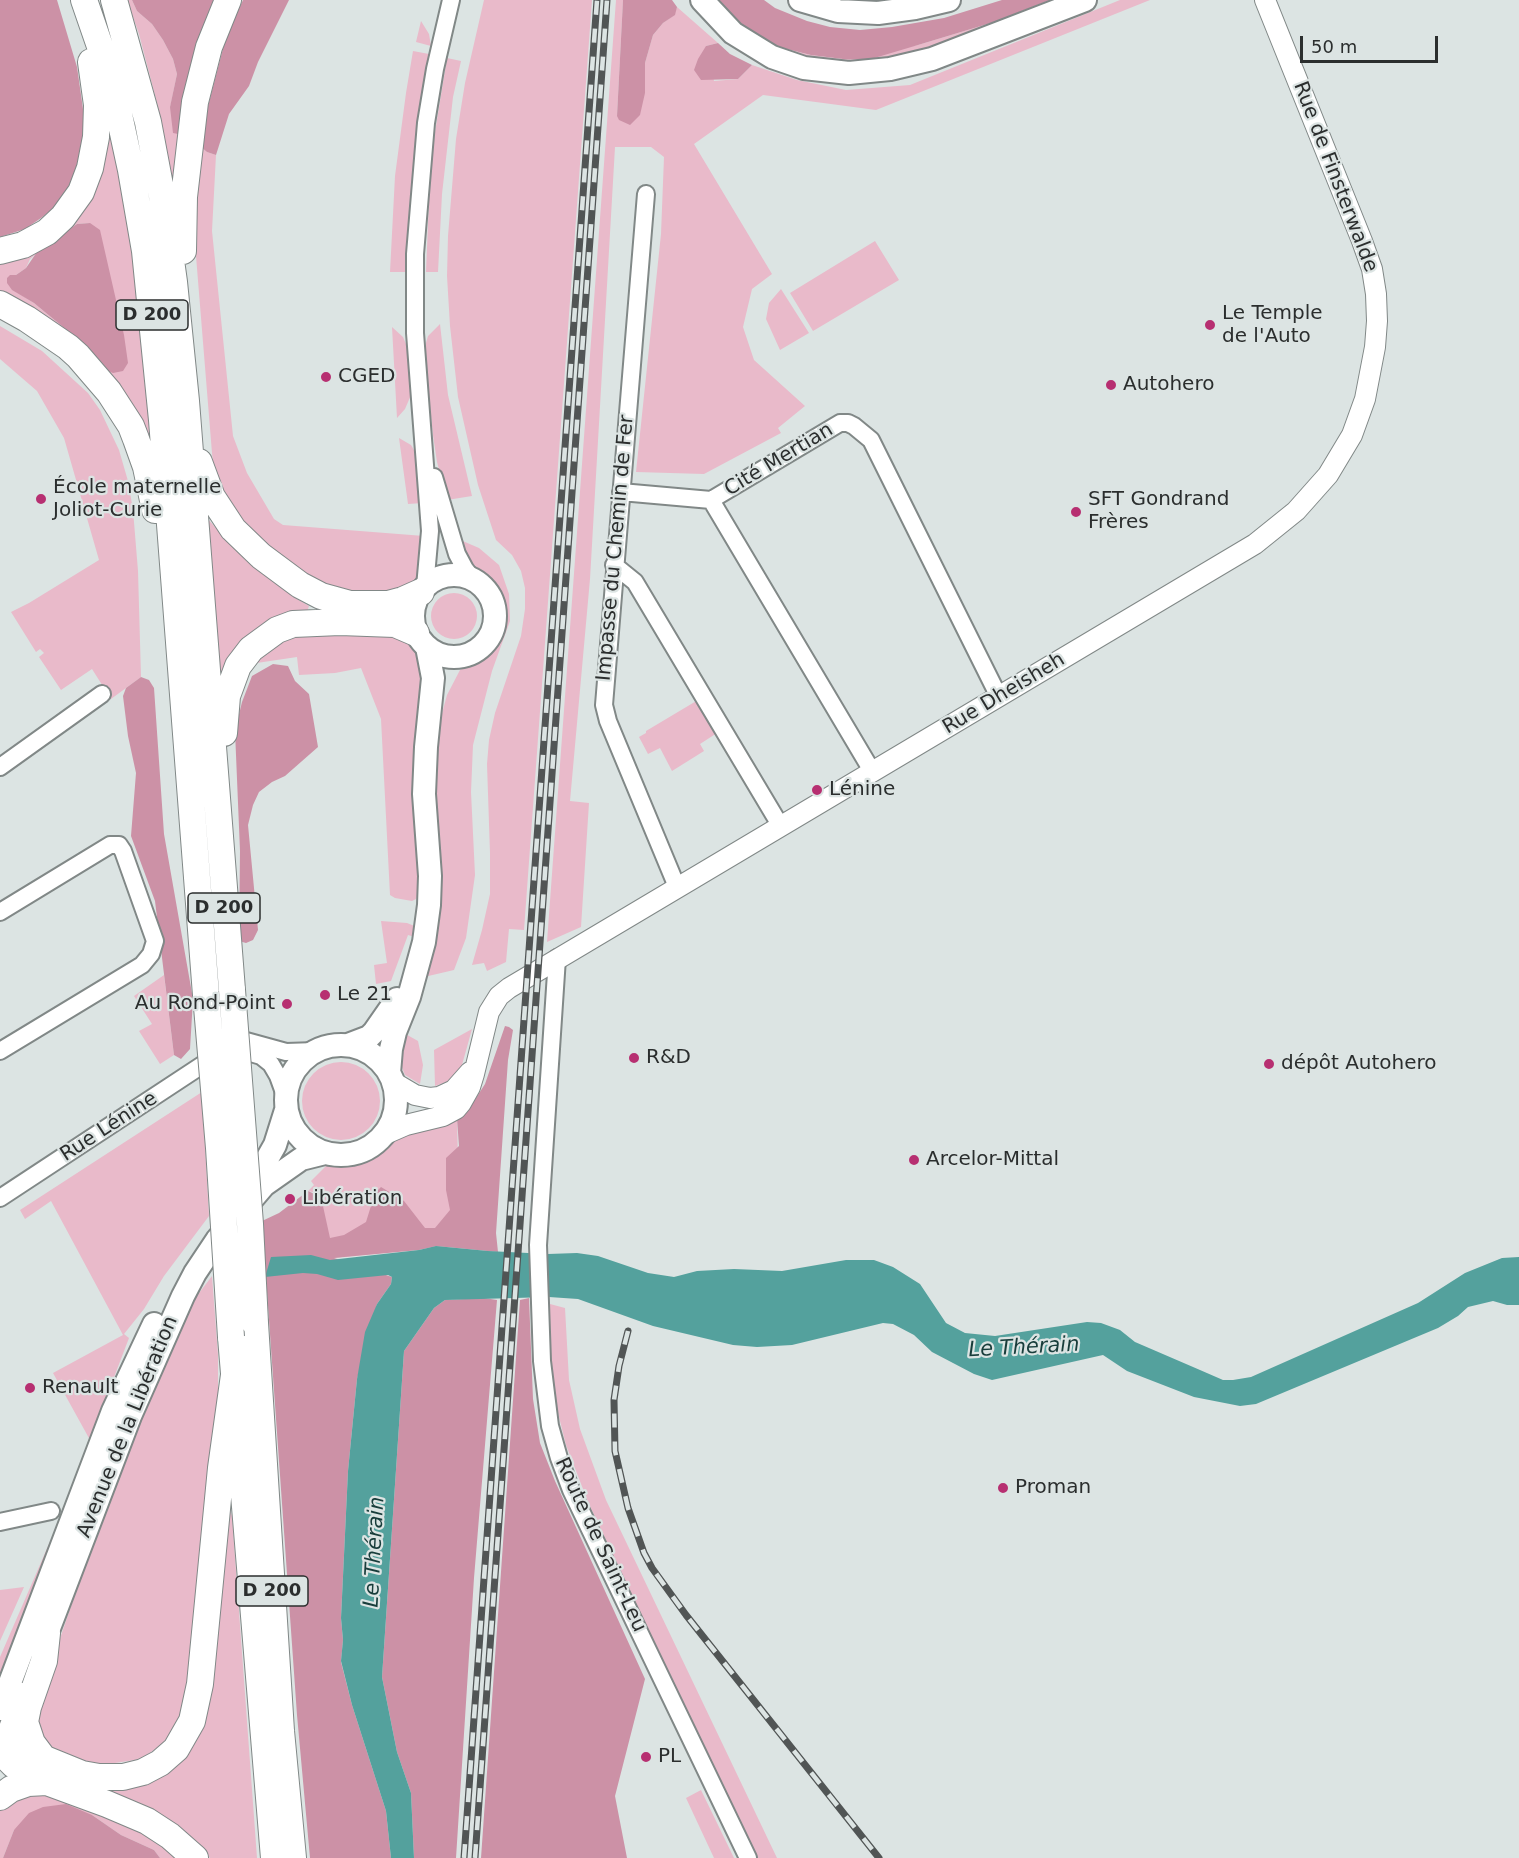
<!DOCTYPE html>
<meta charset="utf-8">
<style>
body{margin:0}
#map{position:relative;width:1519px;height:1858px;overflow:hidden;background:#dce4e3;font-family:"DejaVu Sans",sans-serif}
canvas{display:block}
.scale{position:absolute;left:1300px;top:36px;width:138px;height:27px;box-sizing:border-box;border:3px solid #2b2e2e;border-top:0;padding-left:8px;font-size:18px;line-height:21px;white-space:nowrap;color:#2b2e2e;-webkit-text-stroke:4px #dce4e3;paint-order:stroke}
</style>
<div id="map">
<canvas width="1519" height="1858"></canvas>
<div class="scale">50 m</div>
</div>
<script>
const context = document.querySelector('canvas').getContext('2d');
context.lineJoin = 'round';
function paint(path, color) {
  context.fillStyle = color;
  context.fill(path, 'evenodd');
}
function shape(rows) {
  const path = new Path2D();
  for (const r of rows) {
    if (r.length === 3) {
      path.moveTo(r[0] + r[2], r[1]);
      path.arc(r[0], r[1], r[2], 0, 2 * Math.PI);
      continue;
    }
    path.moveTo(r[0], r[1]);
    for (let i = 2; i < r.length; i += 2) path.lineTo(r[i], r[i + 1]);
  }
  return path;
}
function stroke(path, color, width, dash) {
  context.strokeStyle = color;
  context.lineWidth = width;
  context.lineCap = dash ? 'butt' : 'round';
  context.setLineDash(dash || []);
  context.stroke(path);
}
function drawText(font, color, halo, rows, align = 'center') {
  context.font = font + ' "DejaVu Sans",sans-serif';
  context.lineWidth = 4.5;
  context.setLineDash([]);
  context.textBaseline = 'middle';
  context.strokeStyle = halo;
  context.fillStyle = color;
  for (const [text, x, y, turn = 0] of rows) {
    context.save();
    context.translate(x, y);
    context.rotate((+turn || 0) * Math.PI / 180);
    context.textAlign = isNaN(turn) ? turn : align;
    if (halo) context.strokeText(text, 0, 0);
    context.fillText(text, 0, 0);
    context.restore();
  }
}
paint(shape([
 [127,0,132,0,137,11,152,24,163,40,173,59,177,74,170,108,182,103,195,48,214,0,216,0,175,195,158,107,139,34],
 [484,0,592,0,524,930,509,929,506,962,487,971,484,963,472,965,482,930,490,894,490,853,487,764,489,740,495,713,521,636,525,609,525,588,521,571,512,555,496,540,478,485,458,397,450,326,447,276,448,236,456,139,465,83],
 [616,0,623,0,617,116,645,93,645,63,653,35,663,23,674,15,677,7,718,43,706,46,714,81,738,79,752,65,797,80,846,90,910,85,1120,0,1150,0,876,110,763,95,694,144,772,274,752,289,743,327,754,360,805,406,778,428,781,433,704,474,636,472,661,234,664,157,651,147,615,147,590,579,570,801,589,803,581,927,547,942],
 [1050,0,1062,0,933,50,870,64,800,58,779,47,811,55,843,59,918,45,994,22],
 [421,21,429,34,431,46,416,42],
 [413,51,429,54,415,143,408,227,407,272,390,272,395,176,406,93],
 [447,58,461,61,453,97,442,194,438,272,426,272,430,175,435,132],
 [106,128,109,130,114,146,138,290,153,451,143,437,0,291,0,262,33,250],
 [90,223,80,341,34,303,12,289,10,275,16,275,26,268,30,259,53,239,77,224],
 [201,147,207,152,216,155,212,231,233,436,247,473,274,519,283,525,424,536,419,574,415,583,409,590,354,598,295,573,231,511,214,472,212,453,196,256,194,177],
 [875,241,899,280,813,331,790,293],
 [781,289,809,333,780,350,766,319,769,303],
 [440,324,448,395,472,496,447,500,437,462,433,435,426,370,426,343,428,336],
 [0,326,42,351,88,393,100,410,119,450,128,481,133,510,138,571,141,677,111,699,92,669,61,690,39,657,44,653,40,649,36,652,11,612,29,603,99,560,64,438,37,391,0,359],
 [392,327,403,337,409,351,411,395,405,409,397,418],
 [399,438,411,445,418,457,423,503,408,504],
 [207,518,230,544,252,565,297,599,309,606,306,615,223,673,220,670,217,654],
 [458,539,479,548,499,565,509,594,510,621,492,671,473,745,471,792,475,875,466,938,454,970,424,977,435,806,435,780,441,717,447,695,460,670,486,653,493,645,500,635,503,624,501,598,496,587,469,563],
 [454,616,23],
 [388,633,411,643,425,667,420,888,416,899,412,901,395,898,390,895,381,719,361,668,335,673,299,675,297,657,250,664,291,634],
 [698,700,717,733,700,744,704,751,672,771,660,748,648,754,639,737,646,733,646,731],
 [381,921,407,923,417,927,415,937,408,935,391,981,376,984,374,965,387,963],
 [164,975,174,1055,160,1064,139,1031,152,1024,134,996],
 [472,1029,462,1065,449,1081,435,1086,434,1050],
 [402,1032,418,1041,423,1065,420,1084,405,1075,399,1060],
 [341,1101,39],
 [202,1092,209,1216,164,1276,144,1309,124,1334,129,1338,90,1440,53,1373,123,1335,51,1201,25,1219,20,1210],
 [457,1119,460,1248,450,1246,333,1258,316,1193,308,1191,314,1185,311,1181,327,1165,350,1166,364,1163,376,1157,398,1138],
 [212,1276,218,1355,218,1394,207,1512,185,1703,177,1726,161,1745,141,1759,102,1765,85,1762,56,1752,44,1741,38,1729,36,1709,137,1412,190,1305],
 [550,1304,565,1308,569,1380,580,1429,606,1500,777,1858,756,1858,588,1502,566,1445,552,1389,548,1335],
 [68,1500,0,1695,0,1657],
 [229,1507,232,1516,257,1858,210,1858,200,1847,54,1771,169,1767],
 [24,1587,0,1641,0,1590],
 [42,1790,141,1828,181,1858,160,1858,154,1850,121,1835,92,1815,14,1830,3,1858,0,1858,0,1810,4,1805],
 [701,1790,734,1858,714,1858,686,1798]
]), '#e9baca');
paint(shape([
 [0,0,57,0,77,67,83,109,83,130,80,161,65,194,54,208,41,218,25,229,0,237],
 [132,0,214,0,195,48,182,103,178,134,173,133,170,107,177,74,173,59,163,40,152,24,137,11],
 [243,0,289,0,258,62,249,86,229,114,216,155,207,152,201,147,207,110,226,37],
 [623,0,672,0,677,7,675,15,663,23,653,35,645,63,645,93,640,115,630,125,619,120,617,116],
 [714,0,764,0,775,8,807,21,830,27,860,30,892,27,944,18,1002,0,1050,0,994,22,918,45,871,59,843,59,811,55,779,47,752,34,730,16],
 [718,43,730,54,752,65,738,79,701,80,694,70,698,59,706,46],
 [90,223,100,230,124,335,128,363,123,371,113,373,106,370,80,341,34,303,12,290,7,283,7,278,10,275,16,275,26,268,39,249,77,224],
 [273,664,288,666,295,681,309,694,318,747,285,776,272,782,259,792,253,805,248,825,258,930,253,940,246,943,239,941,240,851,235,731,242,702,252,676],
 [141,677,149,680,154,688,164,834,193,999,190,1049,181,1059,174,1055,155,901,131,836,136,773,128,736,123,696,126,688],
 [505,1026,509,1027,513,1030,508,1060,496,1233,498,1252,436,1246,419,1250,334,1258,392,1277,391,1284,377,1304,357,1379,348,1471,341,1618,343,1640,341,1662,352,1705,386,1811,391,1858,310,1858,297,1715,262,1221,279,1213,308,1191,321,1197,330,1238,344,1235,366,1222,375,1193,381,1187,404,1201,425,1228,435,1228,450,1210,446,1190,446,1158,459,1146,457,1119,469,1109,485,1084],
 [484,1298,497,1300,474,1578,456,1858,414,1858,411,1793,397,1752,382,1677,404,1351,434,1308,445,1300],
 [529,1298,533,1399,540,1443,555,1481,645,1679,615,1796,627,1858,481,1858,520,1300],
 [66,1804,92,1815,121,1835,154,1850,160,1858,3,1858,14,1830,29,1813,43,1807]
]), '#cc91a6');
paint(shape([
 [436,1246,488,1251,548,1254,577,1253,598,1256,648,1273,674,1277,697,1271,734,1269,782,1271,846,1260,874,1260,893,1267,920,1284,946,1323,965,1333,995,1336,1087,1322,1101,1323,1120,1330,1135,1342,1200,1370,1223,1380,1233,1380,1251,1377,1418,1303,1465,1273,1502,1258,1519,1257,1519,1305,1507,1305,1493,1301,1468,1307,1458,1316,1438,1328,1256,1404,1240,1406,1194,1397,1127,1371,1103,1355,992,1380,974,1374,932,1352,914,1335,893,1324,883,1323,792,1345,757,1347,733,1345,653,1326,578,1299,549,1297,445,1300,434,1308,404,1351,382,1677,397,1752,411,1793,414,1858,391,1858,386,1811,352,1705,341,1661,343,1640,341,1618,348,1471,357,1379,365,1332,377,1304,391,1284,392,1277,388,1275,338,1280,317,1274,303,1273,265,1277,271,1257,311,1255,330,1260,419,1250]
]), '#54a19d');
const minor = shape([
 [646,194,604,705,608,721,677,887],
 [434,477,457,554,465,569,475,582],
 [621,492,711,500],
 [614,565,635,582,780,825],
 [425,587,430,531,415,333,415,254,426,123,435,69,451,0],
 [0,767,102,694],
 [872,771,711,500,840,423,848,423,854,426,871,440,999,697],
 [0,912,110,845,119,845,123,851,155,941,151,954,142,965,0,1051],
 [557,958,538,1245,542,1361,550,1426,559,1458,571,1490,748,1858],
 [244,1051,261,1056,271,1064,278,1076,286,1098],
 [0,1198,231,1046,246,1041,286,1052,316,1051],
 [0,1522,51,1511]
]);
const tertiary = shape([
 [393,1082,415,1095,430,1098,439,1097,454,1090,470,1072],
 [383,1135,406,1125,443,1116,456,1109,461,1103,470,1087,474,1074,489,1012,499,996,509,988,1255,544,1296,511,1328,475,1352,435,1365,399,1375,347,1377,321,1376,294,1372,269,1362,241,1265,0]
]);
const secondary = shape([
 [702,0,733,33,772,57,804,68,849,73,890,69,932,59,1085,0],
 [800,0,838,11,878,13,915,8,949,0],
 [454,616,41],
 [341,1100,55],
 [348,1045,369,1037,374,1032,397,999],
 [389,1073,391,1049,395,1032,409,997,424,942,429,905,430,876,424,794,426,747,433,678,427,647],
 [245,1191,262,1168,275,1145,286,1110],
 [41,1649,130,1416,183,1296,195,1273,217,1240,264,1185,301,1159,325,1153],
 [0,1709,113,1411,154,1324],
 [0,1755,23,1694]
]);
const primary = shape([
 [84,0,103,55,118,110,131,170,145,251,162,420,206,995],
 [114,0,148,122,162,196,174,282,186,401,232,990],
 [0,251,23,245,47,232,63,217,81,192,90,168,96,137,97,105,91,62],
 [183,251,184,197,195,102,209,47,228,0],
 [0,304,27,319,68,347,78,356,109,392,131,426,136,439,146,467,155,510],
 [199,462,212,497,233,529,261,556,300,585,321,596,350,604,388,604,403,600,421,592],
 [224,733,227,696,238,666,251,649,277,630,293,624,340,622,395,624,416,633],
 [255,1323,281,1731,293,1858],
 [231,1337,274,1858],
 [44,1759,32,1743,25,1722,28,1707,44,1661,47,1633],
 [47,1782,14,1765,7,1758,3,1745,23,1750,82,1774,99,1777,123,1777,143,1772,160,1763,176,1749,192,1721,200,1684,221,1468,234,1375],
 [0,1797,11,1789,28,1783,47,1782,107,1804,147,1821,170,1836,195,1858]
]);
stroke(minor, '#818887', 20);
stroke(tertiary, '#818887', 22);
stroke(secondary, '#818887', 26);
stroke(primary, '#818887', 28);
stroke(minor, '#fff', 16);
stroke(tertiary, '#fff', 20);
stroke(secondary, '#fff', 22);
stroke(primary, '#fff', 26);
const rail = shape([
 [628,1331,619,1366,614,1400,615,1451,628,1508,644,1553,652,1568,686,1615,879,1858],
 [464,1858,597,0],
 [475,1858,607,0]
]);
stroke(rail, '#515555', 7);
stroke(rail, '#dce4e3', 4.5, [14]);
const primaryBridge = shape([
 [232,990,250,1224,255,1323],
 [206,995,219,1148,231,1337]
]);
stroke(primaryBridge, '#818887', 28, []);
stroke(primaryBridge, '#fff', 26);
for (const [x, y, r, color] of [
 [1210,325,6,"#b72f71"],
 [326,377,6,"#b72f71"],
 [1111,385,6,"#b72f71"],
 [41,499,6,"#b72f71"],
 [1076,512,6,"#b72f71"],
 [817,790,6,"#b72f71"],
 [325,995,6,"#b72f71"],
 [287,1004,6,"#b72f71"],
 [634,1058,6,"#b72f71"],
 [1269,1064,6,"#b72f71"],
 [914,1160,6,"#b72f71"],
 [290,1199,6,"#b72f71"],
 [30,1388,6,"#b72f71"],
 [1003,1488,6,"#b72f71"],
 [646,1757,6,"#b72f71"]
]) {
  const dot = new Path2D();
  dot.arc(x, y, r, 0, 2 * Math.PI);
  context.fillStyle = color;
  context.fill(dot);
  stroke(dot, '#dce4e3', 2);
}
for (const [x, y, w] of [
 [152,315,72],
 [224,908,72],
 [272,1591,72]
]) {
  const box = new Path2D();
  box.roundRect(x - w / 2, y - 15, w, 30, 4.5);
  context.fillStyle = '#dce4e3';
  context.fill(box);
  stroke(box, '#2b2e2e', 1.5);
}
drawText('bold 18px', '#2b2e2e', null, [
 ["D 200",152,315],
 ["D 200",224,908],
 ["D 200",272,1591]
]);
drawText('20px', '#2b2e2e', '#dce4e3', [
 ["Rue de Finsterwalde",1335,177,69],
 ["Cité Mertian",779,460,-31],
 ["Impasse du Chemin de Fer",616,548,-85],
 ["Rue Dheisheh",1004,694,-31],
 ["Rue Lénine",109,1127,-33],
 ["Avenue de la Libération",128,1427,-68],
 ["Route de Saint-Leu",600,1545,65]
]);
drawText('20px', '#2b2e2e', '#dce4e3', [
 ["Le Temple",1222,314],
 ["de l'Auto",1222,337],
 ["CGED",338,377],
 ["Autohero",1123,385],
 ["École maternelle",53,488],
 ["Joliot-Curie",53,511],
 ["SFT Gondrand",1088,500],
 ["Frères",1088,523],
 ["Lénine",829,790],
 ["Le 21",337,995],
 ["Au Rond-Point",275,1004,"right"],
 ["R&D",646,1058],
 ["dépôt Autohero",1281,1064],
 ["Arcelor-Mittal",926,1160],
 ["Libération",302,1199],
 ["Renault",42,1388],
 ["Proman",1015,1488],
 ["PL",658,1757]
], 'left');
drawText('italic 21px', '#183d3b', '#dce4e3', [
 ["Le Thérain",1024,1348,-3],
 ["Le Thérain",375,1552,-87]
]);
</script>
